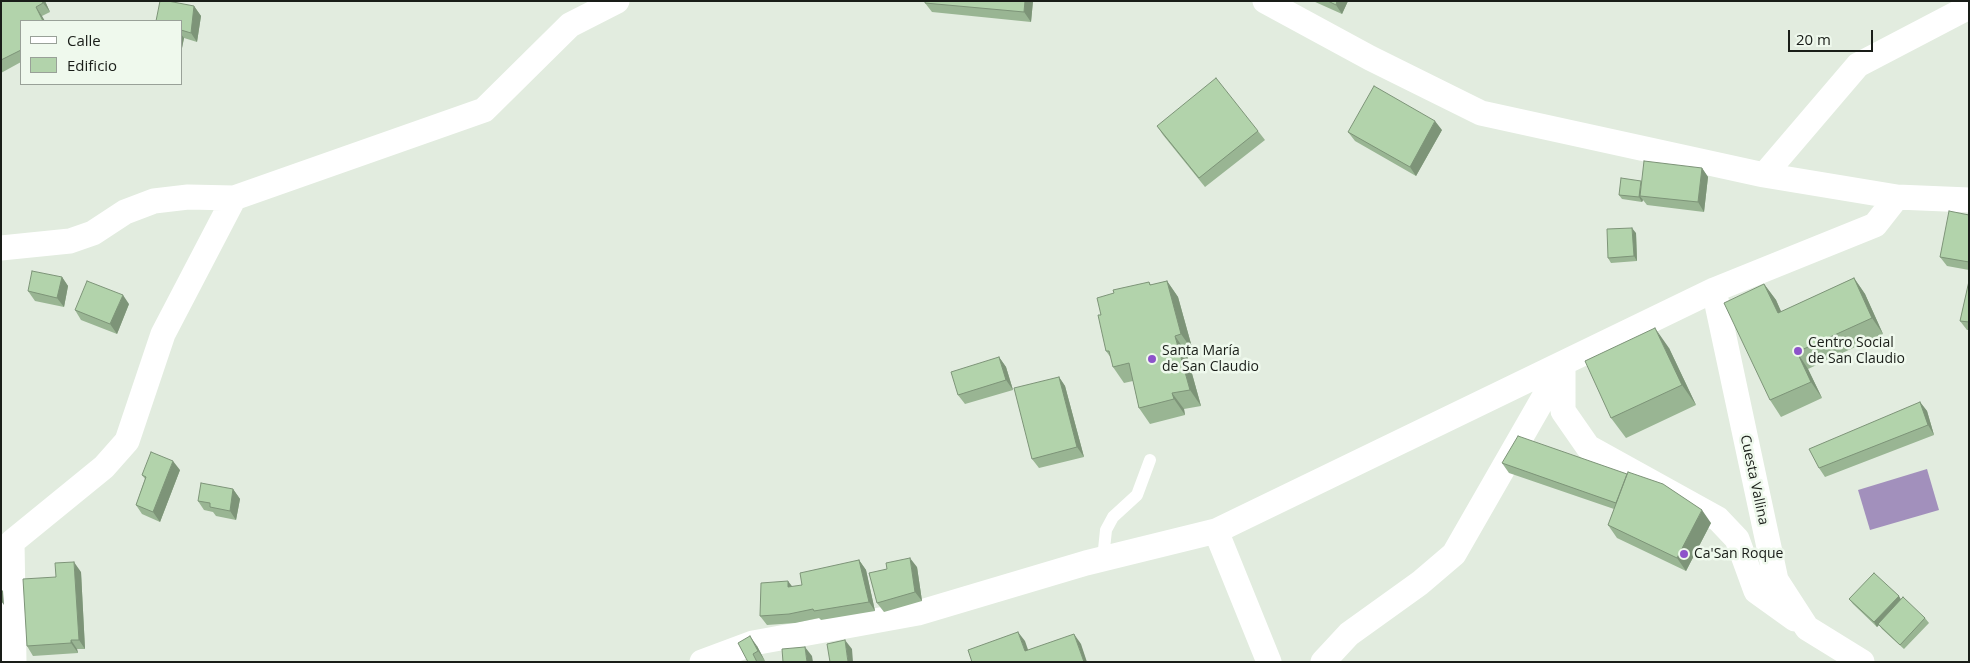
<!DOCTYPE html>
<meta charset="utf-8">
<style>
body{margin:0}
#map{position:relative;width:1970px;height:663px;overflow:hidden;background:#e2ecdf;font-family:"Open Sans",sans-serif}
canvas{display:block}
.frame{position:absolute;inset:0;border:2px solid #191d18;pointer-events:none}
.legend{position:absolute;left:20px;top:20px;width:162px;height:65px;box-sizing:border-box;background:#eff9ed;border:1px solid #99a198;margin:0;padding:6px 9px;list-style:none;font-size:15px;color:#191d18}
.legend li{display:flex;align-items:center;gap:10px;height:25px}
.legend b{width:25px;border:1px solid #99a198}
.scale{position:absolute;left:1788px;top:30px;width:85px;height:22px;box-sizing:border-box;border:2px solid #191d18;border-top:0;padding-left:6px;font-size:15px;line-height:18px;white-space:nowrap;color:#191d18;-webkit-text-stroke:4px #eff9ed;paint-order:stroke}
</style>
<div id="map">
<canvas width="1970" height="663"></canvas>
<div class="frame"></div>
<ul class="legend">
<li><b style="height:6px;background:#fff"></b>Calle</li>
<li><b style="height:14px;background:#b2d3ab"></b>Edificio</li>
</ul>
<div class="scale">20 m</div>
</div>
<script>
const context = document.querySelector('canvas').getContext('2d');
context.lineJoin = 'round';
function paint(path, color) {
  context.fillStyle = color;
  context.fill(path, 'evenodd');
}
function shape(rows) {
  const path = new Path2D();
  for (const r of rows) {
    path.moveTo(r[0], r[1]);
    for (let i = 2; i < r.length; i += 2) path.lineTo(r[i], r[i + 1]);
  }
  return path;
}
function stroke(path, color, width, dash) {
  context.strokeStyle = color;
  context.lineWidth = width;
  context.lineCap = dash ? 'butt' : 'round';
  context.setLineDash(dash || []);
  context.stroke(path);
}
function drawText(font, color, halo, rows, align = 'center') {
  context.font = font + ' "Open Sans",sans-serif';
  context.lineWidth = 5;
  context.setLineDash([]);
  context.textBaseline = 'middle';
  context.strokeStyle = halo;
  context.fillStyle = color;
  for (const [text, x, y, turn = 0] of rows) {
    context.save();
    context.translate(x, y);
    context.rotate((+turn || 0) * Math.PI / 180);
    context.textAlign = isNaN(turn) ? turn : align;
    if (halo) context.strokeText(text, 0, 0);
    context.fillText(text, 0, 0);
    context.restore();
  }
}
paint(shape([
 [1927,469,1939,510,1870,530,1858,490]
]), '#a290bc');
stroke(shape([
 [1103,559,1106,530,1113,517,1137,495,1150,460]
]), '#fff', 12);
stroke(shape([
 [1265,1,1370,58,1481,113,1764,175,1897,197,1969,200],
 [1764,175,1858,65,1969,7],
 [1,248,70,241,93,233,125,212,154,201,188,197,234,198],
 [1714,290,1776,580,1807,628,1862,662],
 [1563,364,1563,411,1588,447,1718,519,1737,539,1756,591,1795,619],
 [1216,531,1269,662],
 [14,662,12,542,104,467,127,441,163,334,234,198,484,110,570,25,617,1],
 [702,662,753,643,918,613,1086,563,1216,531,1714,290,1875,225,1897,197],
 [1323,662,1349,634,1420,583,1454,554,1563,364]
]), '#fff', 25);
paint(shape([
 [2,1,45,1,50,12,42,16,21,21,21,62,1,73,1,2],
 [925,1,1033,1,1031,22,932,12,925,3],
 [1313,1,1348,1,1342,14],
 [194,6,201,16,197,42,184,38,182,48,181,47,181,21],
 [1157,126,1258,131,1265,140,1205,187,1163,135],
 [1442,130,1416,176,1355,141,1348,132],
 [1702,168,1708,177,1704,212,1647,205,1643,200,1642,202,1622,199,1619,195],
 [1969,215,1969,270,1947,266,1940,257],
 [1636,233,1637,261,1611,263,1608,258],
 [62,277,68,286,64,307,35,301,28,291],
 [1854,278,1865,294,1883,334,1808,369,1822,398,1781,417,1770,400,1764,284,1776,300,1781,312],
 [1167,281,1178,297,1193,351,1186,352,1201,406,1184,409,1185,415,1150,424,1139,408,1133,381,1124,383,1113,367,1111,358,1106,351,1101,315,1114,293,1149,282,1151,285],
 [1969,281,1969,330,1967,330,1960,321],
 [129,304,117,334,81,320,75,310],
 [1669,348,1696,405,1626,438,1611,418],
 [999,357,1006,367,1013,390,965,404,958,395],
 [1059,377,1065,386,1084,457,1039,468,1032,459],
 [1920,402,1927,411,1934,435,1825,477,1819,468],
 [1502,463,1711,523,1686,571,1617,538,1608,525,1614,509,1509,473],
 [180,470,160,522,142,514,136,505,145,479,142,475],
 [233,489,240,499,236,520,216,516,213,512,204,510,198,501],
 [859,560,866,570,875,611,821,620,819,618,795,623,767,625,760,616,802,585],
 [917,567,922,601,884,612,877,603],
 [81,572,85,649,77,649,78,653,33,656,27,646,56,577],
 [1849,599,1901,600,1925,618,1929,623,1904,649,1882,629,1879,625,1877,627,1853,604],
 [757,646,765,661,763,662,748,662]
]), '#99b593');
paint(shape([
 [42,1,45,1,50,12,43,3],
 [1025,1,1033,1,1031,22,1024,12],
 [1337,1,1348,1,1342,14,1336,5],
 [194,6,201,16,197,42,191,33],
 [36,7,42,16,45,21,43,21],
 [181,34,184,38,182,48,181,46],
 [1435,121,1442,130,1416,176,1410,167],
 [1702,168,1708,177,1704,212,1698,202],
 [1641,181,1640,196,1643,200,1642,202,1639,197],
 [1632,228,1636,233,1637,261,1634,256],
 [62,277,68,286,64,307,57,298],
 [1854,278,1865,294,1883,334,1872,318],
 [1167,281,1178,297,1193,351,1181,334],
 [1764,284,1776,300,1789,329,1778,313],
 [123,295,129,304,117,334,110,324],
 [1655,328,1669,348,1696,405,1682,385],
 [1175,336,1186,352,1201,406,1190,390],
 [1797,352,1808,369,1822,398,1811,382],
 [999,357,1006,367,1013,390,1006,380],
 [1059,377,1065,386,1084,457,1077,447],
 [1172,393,1184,409,1185,415,1174,399],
 [1920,402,1927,411,1934,435,1928,425],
 [173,461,180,470,160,522,153,512],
 [233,489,240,499,236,520,230,511],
 [1702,510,1711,523,1686,571,1677,558],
 [910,558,917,567,922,601,915,592],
 [859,560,866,570,875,611,869,602],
 [74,562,81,572,85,649,79,640],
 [788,581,795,590,788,587],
 [1,589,3,591,4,605,1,601],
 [1899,596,1902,601,1877,627,1874,622],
 [1018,632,1025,641,1032,661,1025,651],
 [1074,634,1081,644,1087,662,1084,662],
 [750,636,757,646,765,661,758,651],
 [71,640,77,649,78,653,71,643],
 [845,640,852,649,853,662,848,662],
 [805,647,812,656,813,662,807,662]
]), '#7d9478');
const building = shape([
 [2,1,42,1,43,3,36,7,43,21,21,21,21,50,1,60,1,2,2,1],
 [160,1,168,1,194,6,191,33,181,30,181,21,156,21,160,1],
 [925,1,1025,1,1024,12,925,3,925,1],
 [1328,1,1337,1,1336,5,1328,1],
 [1216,78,1258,131,1199,178,1157,126,1216,78],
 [1374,86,1435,121,1410,167,1348,132,1374,86],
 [1644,161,1702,168,1698,202,1640,196,1644,161],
 [1621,178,1641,181,1639,197,1619,195,1621,178],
 [1949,211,1969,215,1969,262,1940,257,1949,211],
 [1632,228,1634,256,1608,258,1607,229,1632,228],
 [32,271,62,277,57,298,28,291,32,271],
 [1854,278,1872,318,1797,352,1811,382,1770,400,1724,303,1764,284,1778,313,1854,278],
 [87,281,123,295,110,324,75,310,87,281],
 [1167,281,1181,334,1175,336,1190,390,1172,393,1174,399,1139,408,1129,363,1113,367,1109,351,1106,351,1098,315,1101,315,1097,298,1114,293,1113,290,1149,282,1150,285,1167,281],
 [1969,281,1969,322,1960,321,1969,281],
 [1655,328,1682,385,1611,418,1585,361,1655,328],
 [999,357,1006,380,958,395,951,372,999,357],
 [1059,377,1077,447,1032,459,1014,388,1059,377],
 [1920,402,1928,425,1819,468,1809,449,1920,402],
 [1518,436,1627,474,1616,503,1502,463,1518,436],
 [151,452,173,461,153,512,136,505,146,477,142,475,151,452],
 [1628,472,1663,484,1702,510,1677,558,1608,525,1628,472],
 [201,483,233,489,230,511,210,507,210,503,198,501,201,483],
 [910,558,915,592,877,603,869,573,887,569,886,563,910,558],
 [859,560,869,602,814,611,813,609,789,614,760,616,761,583,788,581,788,587,802,585,800,573,859,560],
 [74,562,79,640,71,640,71,643,27,646,23,579,56,577,55,563,74,562],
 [1874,573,1899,596,1874,622,1849,599,1874,573],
 [1903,597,1925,618,1900,645,1878,624,1903,597],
 [1018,632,1025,651,1074,634,1084,662,972,662,968,650,1018,632],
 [750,636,758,651,753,654,757,662,748,662,738,643,750,636],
 [845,640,848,662,830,662,827,644,845,640],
 [805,647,807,662,783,662,782,649,805,647]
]);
paint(building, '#b2d3ab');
stroke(building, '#7d9478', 1);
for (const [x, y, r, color] of [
 [1798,351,5,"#8d53ca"],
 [1152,359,5,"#8d53ca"],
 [1684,554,5,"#8d53ca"]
]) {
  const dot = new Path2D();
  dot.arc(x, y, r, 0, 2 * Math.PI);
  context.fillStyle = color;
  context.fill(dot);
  stroke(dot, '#eff9ed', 2);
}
drawText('14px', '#191d18', '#eff9ed', [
 ["Centro Social",1808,343],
 ["de San Claudio",1808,359],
 ["Santa María",1162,351],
 ["de San Claudio",1162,367],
 ["Ca'San Roque",1694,554]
], 'left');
drawText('14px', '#191d18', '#eff9ed', [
 ["Cuesta Vallina",1754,480,78]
]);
</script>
